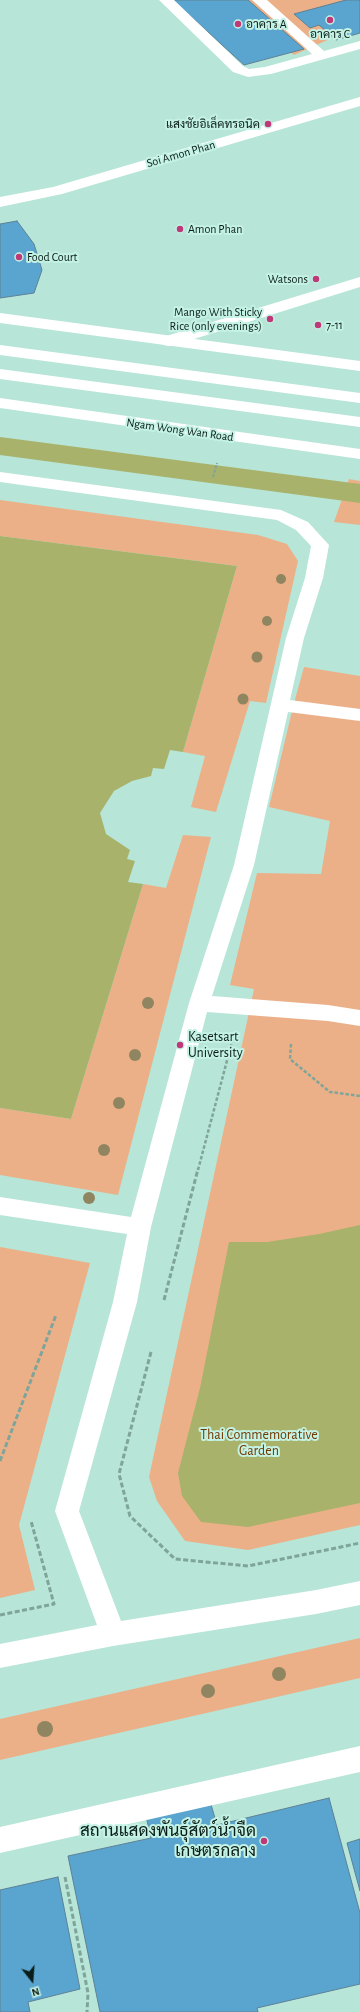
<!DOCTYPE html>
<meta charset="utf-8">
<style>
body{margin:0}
#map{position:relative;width:360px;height:2012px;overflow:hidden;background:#b7e5d7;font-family:"Alegreya Sans",sans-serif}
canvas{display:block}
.north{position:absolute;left:12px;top:1960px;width:40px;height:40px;-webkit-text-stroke:3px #c4f2e4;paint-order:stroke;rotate:163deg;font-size:11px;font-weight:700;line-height:16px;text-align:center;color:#0b1d18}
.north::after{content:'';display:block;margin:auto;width:14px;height:18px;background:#0b1d18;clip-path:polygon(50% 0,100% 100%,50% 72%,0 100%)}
</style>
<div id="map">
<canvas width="360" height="2012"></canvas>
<div class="north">N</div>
</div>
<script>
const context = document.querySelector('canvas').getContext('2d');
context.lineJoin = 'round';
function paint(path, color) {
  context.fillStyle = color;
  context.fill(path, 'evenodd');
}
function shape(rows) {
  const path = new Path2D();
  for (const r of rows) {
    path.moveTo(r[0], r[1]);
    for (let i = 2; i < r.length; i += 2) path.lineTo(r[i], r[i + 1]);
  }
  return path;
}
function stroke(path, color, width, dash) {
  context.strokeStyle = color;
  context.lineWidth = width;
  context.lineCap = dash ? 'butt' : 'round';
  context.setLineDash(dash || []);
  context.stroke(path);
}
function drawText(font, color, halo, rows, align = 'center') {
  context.font = font + ' "Alegreya Sans",Sarabun,sans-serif';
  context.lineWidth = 4;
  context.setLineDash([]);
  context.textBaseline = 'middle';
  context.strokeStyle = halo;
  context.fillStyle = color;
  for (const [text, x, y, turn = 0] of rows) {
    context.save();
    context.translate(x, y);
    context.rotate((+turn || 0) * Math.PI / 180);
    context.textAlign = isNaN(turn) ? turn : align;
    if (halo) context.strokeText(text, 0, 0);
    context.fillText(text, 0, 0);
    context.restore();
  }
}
paint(shape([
 [229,0,360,0,360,3,341,34,294,55],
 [349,479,360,481,360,525,334,522],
 [0,500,258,535,287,544,298,561,266,703,250,701,216,812,191,807,205,756,183,752,237,566,0,536],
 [304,667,360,676,360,1525,248,1550,185,1541,157,1501,149,1477,254,989,230,985,257,873,321,874,330,821,269,807,294,703],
 [183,835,211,837,118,1195,0,1175,0,1108,71,1119,143,884,166,888],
 [0,1247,90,1263,19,1525,35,1590,0,1598],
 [360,1638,360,1678,0,1760,0,1719]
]), '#ecb088');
paint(shape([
 [0,437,360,484,360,503,0,455],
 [0,536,237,566,183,752,170,750,164,769,153,768,151,776,132,781,114,791,100,813,106,834,130,850,127,859,135,861,128,882,143,884,71,1119,0,1108],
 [360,1225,360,1503,248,1527,201,1522,182,1496,178,1473,200,1388,229,1242,267,1242,319,1234]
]), '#a9b26a');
const building = shape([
 [173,0,248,0,304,49,244,65,173,0],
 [346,0,360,0,360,33,336,40,319,25,310,28,294,14,346,0],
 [17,221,34,244,42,270,34,293,0,298,0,224,17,221],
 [329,1798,360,1913,360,1984,257,2008,258,2012,100,2012,68,1856,151,1838,146,1816,210,1801,217,1825,329,1798],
 [360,1839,360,1891,347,1843,360,1839],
 [58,1877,80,1989,28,2002,30,2012,0,2012,0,1890,58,1877]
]);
paint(building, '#5aa5cf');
stroke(building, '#5d8196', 1);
stroke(shape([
 [213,477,217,463]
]), '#7fa499', 2, [3, 1.5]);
stroke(shape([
 [291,1044,290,1059,330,1092,360,1096],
 [198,1170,233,1038]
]), '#7fa499', 2.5, [3.5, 2]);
stroke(shape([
 [164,1300,198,1169],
 [151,1352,119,1474,130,1516,175,1559,248,1566,360,1543],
 [0,1461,56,1315],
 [0,1615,54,1604,31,1521],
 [65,1877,88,1993,87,2012]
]), '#7fa499', 3, [5, 2.5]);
paint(shape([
 [159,0,174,0,243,66,249,69,265,67,312,54,252,0,267,0,324,51,360,41,360,49,271,74,248,77,233,72,159,0],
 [0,472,281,510,308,522,329,545,323,578,304,638,290,700,360,709,360,721,288,712,254,865,212,996,328,1005,360,1010,360,1026,328,1021,207,1012,151,1227,137,1302,79,1511,121,1621,316,1590,360,1581,360,1605,316,1614,113,1646,0,1668,0,1644,97,1625,55,1511,113,1302,127,1234,0,1215,0,1197,131,1217,189,1003,234,865,286,638,305,578,311,546,296,530,277,520,0,482,0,472],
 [360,1746,360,1772,0,1853,0,1827,360,1746]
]), '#fff');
paint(shape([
 [360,97,360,106,62,194,0,207,0,197,53,187,360,97],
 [360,277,360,287,175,345,169,346,163,345,161,341,163,337,360,277]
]), '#fff');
paint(shape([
 [0,313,360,361,360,371,0,323,0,313],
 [0,345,360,393,360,403,0,355,0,345],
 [0,369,360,417,360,427,0,379,0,369],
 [0,398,360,449,360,459,0,408,0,398]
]), '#fff');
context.fillStyle = '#908561';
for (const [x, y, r] of [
 [281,579,5],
 [267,621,5],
 [257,657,5.5],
 [243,699,5.5],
 [148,1003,6],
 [135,1055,6],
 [119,1103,6],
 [104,1150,6],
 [89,1198,6],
 [279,1674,7],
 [208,1691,7],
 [45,1729,8]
]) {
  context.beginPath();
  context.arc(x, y, r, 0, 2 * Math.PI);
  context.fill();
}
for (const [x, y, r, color] of [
 [330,20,4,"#bf3979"],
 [238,24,4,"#bf3979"],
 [268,124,4,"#bf3979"],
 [180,229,4,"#bf3979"],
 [19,257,4,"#bf3979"],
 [316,279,4,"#bf3979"],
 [270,319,4,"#bf3979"],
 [318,325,4,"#bf3979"],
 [180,1045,4,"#bf3979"],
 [264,1841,4,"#bf3979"]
]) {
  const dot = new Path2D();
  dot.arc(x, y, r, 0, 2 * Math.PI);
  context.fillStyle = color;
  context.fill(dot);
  stroke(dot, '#c4f2e4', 1.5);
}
drawText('12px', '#0b1d18', '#c4f2e4', [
 ["อาคาร A",246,24],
 ["อาคาร C",330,34,"center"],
 ["แสงชัยอิเล็คทรอนิค",260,124,"right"],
 ["Amon Phan",188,229],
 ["Food Court",27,257],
 ["Watsons",308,279,"right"],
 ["Mango With Sticky",262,312,"right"],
 ["Rice (only evenings)",262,326,"right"],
 ["7-11",326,325]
], 'left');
drawText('12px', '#0b1d18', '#c4f2e4', [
 ["Soi Amon Phan",181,154,-16],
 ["Ngam Wong Wan Road",180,430,8]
]);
drawText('14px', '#0b1d18', '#c4f2e4', [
 ["Kasetsart",188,1037],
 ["University",188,1053]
], 'left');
drawText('14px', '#713700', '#c4f2e4', [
 ["Thai Commemorative",259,1435],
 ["Garden",259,1451]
]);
drawText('17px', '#0b1d18', '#c4f2e4', [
 ["สถานแสดงพันธุ์สัตว์น้ำจืด",256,1831],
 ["เกษตรกลาง",256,1851]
], 'right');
</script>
